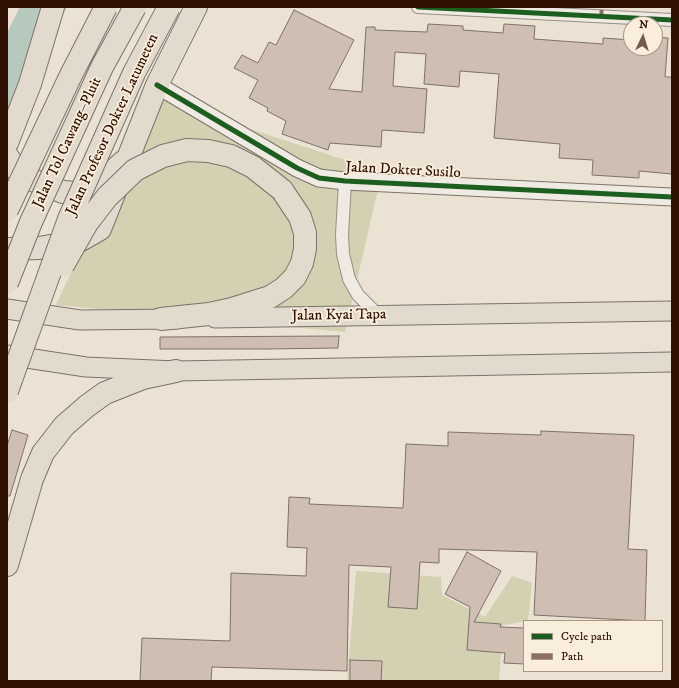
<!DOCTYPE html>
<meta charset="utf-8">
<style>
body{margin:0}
#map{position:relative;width:679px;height:688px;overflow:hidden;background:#ece2d4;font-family:"IM FELL DW Pica",serif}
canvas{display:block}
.frame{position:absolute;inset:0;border:8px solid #301002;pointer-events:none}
.legend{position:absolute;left:523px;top:620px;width:140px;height:52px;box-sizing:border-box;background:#f9eedc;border:1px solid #a99585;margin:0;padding:5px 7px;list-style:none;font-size:12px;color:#301002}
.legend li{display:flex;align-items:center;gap:8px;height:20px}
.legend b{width:20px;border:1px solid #a99585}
.north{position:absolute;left:623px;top:16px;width:40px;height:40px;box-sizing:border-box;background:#f9eedc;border:1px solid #a99585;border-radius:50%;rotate:4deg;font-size:11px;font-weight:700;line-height:16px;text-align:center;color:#301002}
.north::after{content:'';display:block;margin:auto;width:14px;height:18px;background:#725a4c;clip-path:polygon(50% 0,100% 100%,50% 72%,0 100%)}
</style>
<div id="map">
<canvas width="679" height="688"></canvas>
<div class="frame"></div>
<ul class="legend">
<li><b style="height:5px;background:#1b5e20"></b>Cycle path</li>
<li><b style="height:5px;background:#8d6e63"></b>Path</li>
</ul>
<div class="north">N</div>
</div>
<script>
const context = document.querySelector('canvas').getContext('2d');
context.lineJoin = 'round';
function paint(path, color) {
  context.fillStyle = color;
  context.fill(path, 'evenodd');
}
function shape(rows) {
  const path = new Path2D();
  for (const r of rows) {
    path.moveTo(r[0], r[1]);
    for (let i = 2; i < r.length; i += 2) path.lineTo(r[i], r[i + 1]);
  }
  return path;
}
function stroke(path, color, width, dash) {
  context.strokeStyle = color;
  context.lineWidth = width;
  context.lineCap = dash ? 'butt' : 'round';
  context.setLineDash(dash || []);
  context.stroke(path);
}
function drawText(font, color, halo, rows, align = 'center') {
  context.font = font + ' "IM FELL DW Pica",serif';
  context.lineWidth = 3.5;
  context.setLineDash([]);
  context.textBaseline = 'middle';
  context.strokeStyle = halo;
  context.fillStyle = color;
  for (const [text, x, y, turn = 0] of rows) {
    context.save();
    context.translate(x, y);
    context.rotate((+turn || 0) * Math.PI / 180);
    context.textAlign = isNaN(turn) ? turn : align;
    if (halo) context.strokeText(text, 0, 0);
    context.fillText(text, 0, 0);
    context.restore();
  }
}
paint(shape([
 [152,97,382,172,345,332,56,305],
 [356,571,441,577,442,595,485,617,512,576,532,583,528,621,503,625,499,681,347,681]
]), '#d3d1b1');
paint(shape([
 [20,7,67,7,7,119,7,33]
]), '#b5cabc');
const building = shape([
 [294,10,354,40,329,89,362,92,366,27,375,27,375,30,427,32,428,24,463,26,463,30,503,33,504,24,535,26,534,39,603,44,603,38,631,40,631,48,655,48,655,37,668,38,665,77,672,77,672,174,639,171,639,178,592,175,593,160,559,158,560,144,494,138,499,74,460,71,459,87,424,84,426,54,395,52,393,86,427,89,424,133,382,130,381,147,330,143,328,150,282,134,286,121,267,111,268,108,249,98,258,80,234,68,242,55,258,63,269,42,276,45,294,10],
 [339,336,338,348,266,349,160,349,160,337,339,336],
 [12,430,28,435,10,496,7,496,7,446,12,430],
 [541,431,634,435,628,549,647,550,645,621,534,615,537,552,439,549,439,563,420,562,417,609,388,607,391,567,349,565,347,671,212,667,211,681,140,681,142,638,230,641,231,573,306,576,307,548,287,547,289,497,310,498,309,504,403,508,406,444,448,446,448,432,541,435,541,431],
 [467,552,501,571,474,622,501,624,500,627,524,628,524,664,504,663,505,653,467,650,470,607,445,594,467,552],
 [350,660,382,661,381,681,350,681,350,660]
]);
paint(building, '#cfbeb2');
stroke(building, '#7c7269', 1);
const street = shape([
 [418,7,672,20],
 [345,181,342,235,343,254,349,279,358,295,378,315]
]);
const secondary = shape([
 [157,85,297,168,319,178,345,181,672,197]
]);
const primary = shape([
 [7,309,80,320,177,319],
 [215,318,672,311],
 [7,355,86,367,176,371,672,362]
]);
const highway = shape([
 [7,143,30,84,53,7],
 [7,156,17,170,35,181,63,192,77,193,95,188,123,162],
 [7,249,39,248,79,241,100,229,157,85,196,7],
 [161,319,209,314,232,309,270,297,284,288,295,277,302,263,305,249,305,233,300,217,282,190],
 [7,565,32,479,43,453,64,426,87,406,105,393,143,378,176,371]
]);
stroke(street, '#988e84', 14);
stroke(secondary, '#7c7269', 19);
stroke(primary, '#7c7269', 21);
stroke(highway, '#7c7269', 24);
stroke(street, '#efeae2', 12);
stroke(secondary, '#efeae2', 17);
stroke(primary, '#e2dacd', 19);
stroke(highway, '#e2dacd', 22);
const highwayBridge = shape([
 [7,210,71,75,106,7],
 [63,265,87,223,107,197,135,170,163,156,187,150,208,151,231,156,253,167,282,190],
 [7,283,31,222,102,67,135,7],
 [7,391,69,219,134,73,169,7]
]);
stroke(highwayBridge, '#7c7269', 24, []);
stroke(highwayBridge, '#e2dacd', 22);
stroke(shape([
 [601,18,602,7]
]), '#8d6e63', 4, [8, 4]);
stroke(shape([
 [418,7,672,20],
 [157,85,297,168,319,178,345,181,672,197]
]), '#1b5e20', 5);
drawText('15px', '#301002', '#f9eedc', [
 ["Jalan Profesor Dokter Latumeten",113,125,-65],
 ["Jalan Tol Cawang–Pluit",68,143,-65],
 ["Jalan Dokter Susilo",403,171,3],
 ["Jalan Kyai Tapa",339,316,-1]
]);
</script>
